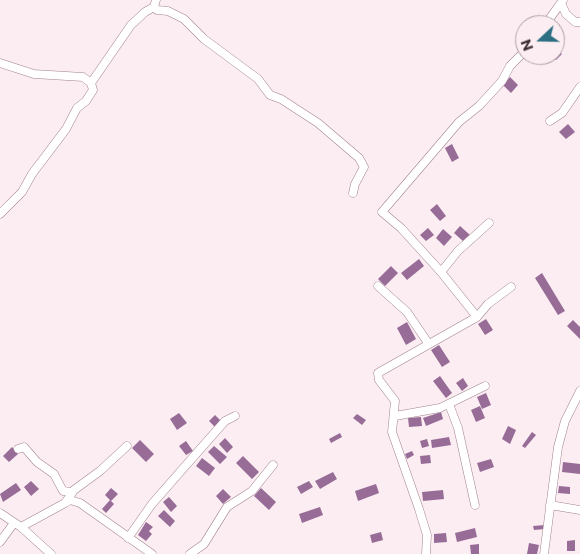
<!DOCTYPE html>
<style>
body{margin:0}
#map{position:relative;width:580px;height:554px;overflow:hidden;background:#fcedf2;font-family:Montserrat,sans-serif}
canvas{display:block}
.north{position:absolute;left:515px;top:15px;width:50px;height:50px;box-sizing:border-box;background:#fcedf2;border:1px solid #afa0a5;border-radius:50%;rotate:249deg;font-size:14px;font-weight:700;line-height:20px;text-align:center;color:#3b2d32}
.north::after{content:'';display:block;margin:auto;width:18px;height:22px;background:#2d6e82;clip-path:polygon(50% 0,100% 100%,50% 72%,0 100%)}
</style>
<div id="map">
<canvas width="580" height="554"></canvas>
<div class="north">N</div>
</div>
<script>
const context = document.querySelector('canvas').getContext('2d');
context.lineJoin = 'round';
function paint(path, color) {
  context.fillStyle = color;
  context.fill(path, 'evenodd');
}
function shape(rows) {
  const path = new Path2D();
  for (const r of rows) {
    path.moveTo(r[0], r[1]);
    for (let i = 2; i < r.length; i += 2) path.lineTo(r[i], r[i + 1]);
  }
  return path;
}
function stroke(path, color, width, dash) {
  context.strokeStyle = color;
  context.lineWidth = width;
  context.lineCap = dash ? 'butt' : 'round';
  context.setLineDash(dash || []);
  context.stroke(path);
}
paint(shape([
 [555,47,562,54,556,60,551,55,555,55],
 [510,77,518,85,511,93,503,85],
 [568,124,575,132,566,139,559,132],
 [452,144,459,158,452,162,445,148],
 [437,204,446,216,440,221,430,210],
 [460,226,470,235,464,242,454,233],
 [428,228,434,235,426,241,420,235],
 [443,229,452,237,444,246,436,238],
 [419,259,424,266,407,280,401,273],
 [391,266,398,273,385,286,378,279],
 [542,273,565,311,558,315,535,278],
 [486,319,493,330,485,335,478,324],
 [573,320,580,327,580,339,567,326],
 [407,322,416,339,406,345,397,328],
 [439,345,450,362,442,367,431,350],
 [440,376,452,393,446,398,433,381],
 [463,378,468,386,462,391,456,383],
 [486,393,491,405,482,409,477,397],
 [480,406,485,418,476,422,471,410],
 [441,412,443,419,426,426,423,418],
 [179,413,187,423,177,430,170,419],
 [357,414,366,420,362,425,353,418],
 [215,415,222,422,216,428,209,421],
 [421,417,422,426,409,427,408,418],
 [508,426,516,430,510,444,502,439],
 [532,432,536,435,525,448,522,446],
 [340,433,342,437,331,443,329,439],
 [449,437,451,445,432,448,431,440],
 [225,438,233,447,227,453,219,444],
 [427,439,429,446,422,448,420,441],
 [140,440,154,454,146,462,132,448],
 [186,441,193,451,186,455,179,446],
 [214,446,227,457,220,464,208,452],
 [12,447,18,454,9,462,3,456],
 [412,451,414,455,407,459,405,454],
 [430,455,431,463,421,464,420,456],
 [243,456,259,472,252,479,236,463],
 [202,458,215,468,209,476,196,466],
 [491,459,494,467,480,472,477,463],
 [563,462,580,464,580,474,562,472],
 [333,472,337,479,320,489,315,481],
 [31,481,39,489,31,496,24,487],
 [309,481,313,487,301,494,297,487],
 [16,483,21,490,3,502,0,494],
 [376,484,379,493,358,501,355,491],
 [559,486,570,487,570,494,558,493],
 [111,488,118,494,111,501,105,495],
 [261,488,276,502,269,510,254,496],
 [223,489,231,497,223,504,216,496],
 [443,490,444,499,423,501,422,492],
 [169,497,177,506,171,512,163,502],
 [110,500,114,504,106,513,102,509],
 [320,507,323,515,302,523,299,514],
 [164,510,175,521,170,527,158,516],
 [146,522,153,527,149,531,152,534,146,541,138,535],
 [545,525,545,529,534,530,533,526],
 [475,528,477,537,457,542,455,533],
 [381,532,383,540,372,543,370,535],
 [446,533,447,542,434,543,434,534],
 [575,540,575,551,567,551,567,541],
 [529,543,539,545,537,554,527,554],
 [479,544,479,554,471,554,470,545]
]), '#976c97');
const minor = shape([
 [156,0,154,7,157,10,168,11,184,19,204,39,258,79,270,95,281,99,318,123,359,158,364,167,355,184,353,193],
 [561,3,566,14,575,22,580,22],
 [545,25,563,0],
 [0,63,34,74,83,77,91,83,93,90,86,101,77,108,66,129,32,174,22,192,0,214],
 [91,83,131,25,145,12,154,7],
 [550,121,562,113,580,87],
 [441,272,401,228,382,212,459,122,479,106,502,81,510,66,525,51],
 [378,286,407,312,428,343],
 [477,317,488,304,511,287],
 [449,404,458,428,475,505],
 [395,416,440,408,485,386],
 [18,449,24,447,37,462,54,474,63,491,72,492],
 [65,503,70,500,80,503,152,554],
 [550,505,580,510],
 [0,513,21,527,51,554],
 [21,527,65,503,74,490,100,471,127,446],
 [128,538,152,504,180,472,225,421,235,416],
 [0,542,14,523],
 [190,554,204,544,227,507,252,491,273,465],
 [426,554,427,535,419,509,392,432,395,401,379,380,378,373,477,317,441,272,458,251,489,223],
 [544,554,558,447,565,421,580,391]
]);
stroke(minor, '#a2828e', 9);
stroke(minor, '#fff', 8);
</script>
